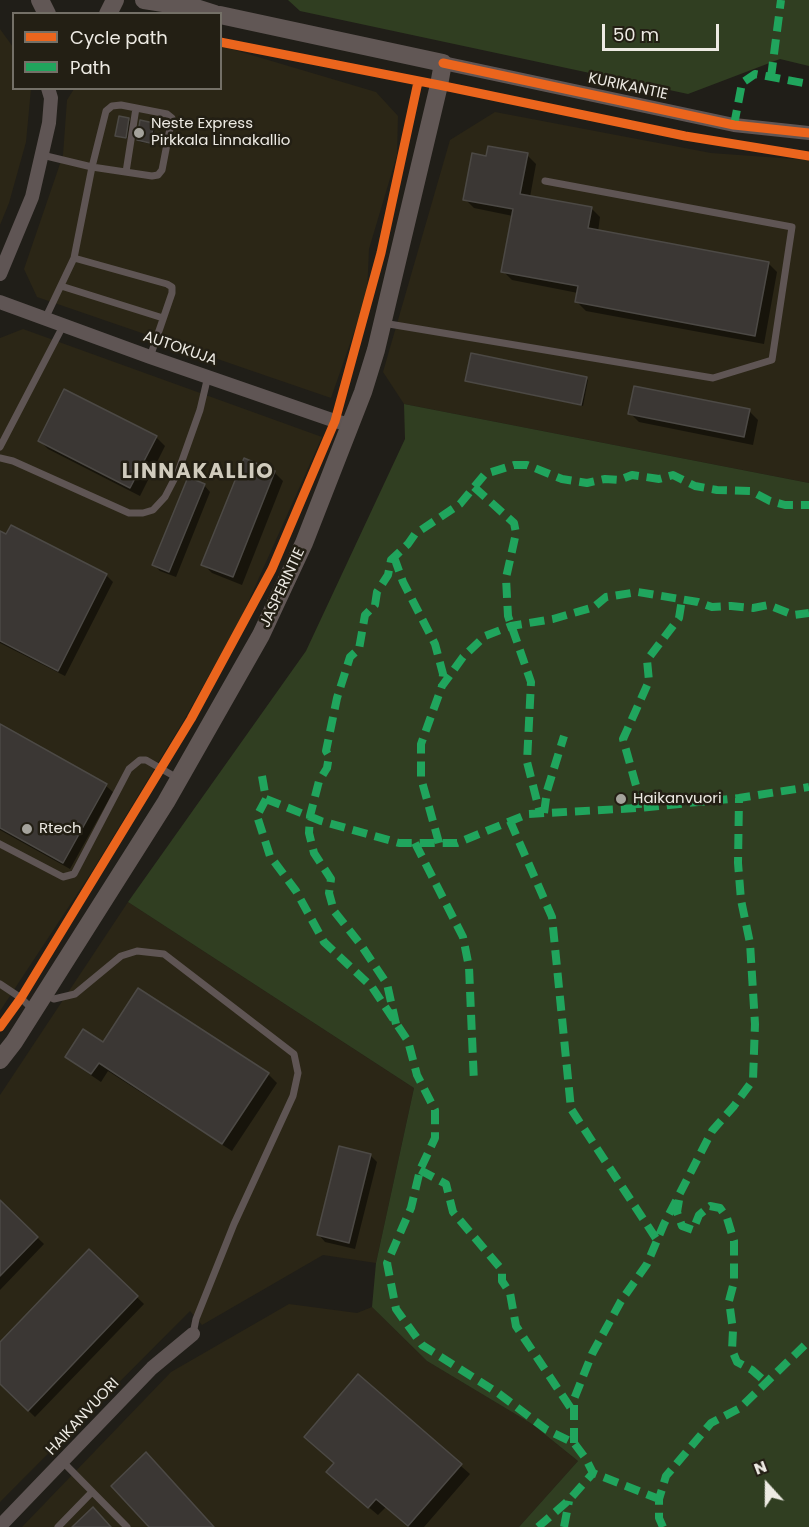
<!DOCTYPE html>
<style>
body{margin:0}
#map{position:relative;width:809px;height:1527px;overflow:hidden;background:#201e18;font-family:Poppins,sans-serif}
canvas{display:block}
.legend{position:absolute;left:12px;top:12px;width:210px;height:78px;box-sizing:border-box;background:#231f14;border:2px solid #747067;margin:0;padding:8px 10px;list-style:none;font-size:18px;color:#edeae3}
.legend li{display:flex;align-items:center;gap:12px;height:30px}
.legend b{width:30px;border:2px solid #747067}
.north{position:absolute;left:737px;top:1455px;width:60px;height:60px;-webkit-text-stroke:4px #231f14;paint-order:stroke;rotate:339deg;font-size:16px;font-weight:700;line-height:24px;text-align:center;color:#edeae3}
.north::after{content:'';display:block;margin:auto;width:21px;height:27px;background:#edeae3;clip-path:polygon(50% 0,100% 100%,50% 72%,0 100%)}
.scale{position:absolute;left:602px;top:24px;width:117px;height:27px;box-sizing:border-box;border:3px solid #edeae3;border-top:0;padding-left:8px;font-size:18px;line-height:21px;white-space:nowrap;color:#edeae3;-webkit-text-stroke:4px #231f14;paint-order:stroke}
</style>
<div id="map">
<canvas width="809" height="1527"></canvas>
<ul class="legend">
<li><b style="height:8px;background:#eb651d"></b>Cycle path</li>
<li><b style="height:8px;background:#20a55d"></b>Path</li>
</ul>
<div class="north">N</div>
<div class="scale">50 m</div>
</div>
<script>
const context = document.querySelector('canvas').getContext('2d');
context.lineJoin = 'round';
function paint(path, color) {
  context.fillStyle = color;
  context.fill(path, 'evenodd');
}
function shape(rows) {
  const path = new Path2D();
  for (const r of rows) {
    path.moveTo(r[0], r[1]);
    for (let i = 2; i < r.length; i += 2) path.lineTo(r[i], r[i + 1]);
  }
  return path;
}
function stroke(path, color, width, dash) {
  context.strokeStyle = color;
  context.lineWidth = width;
  context.lineCap = dash ? 'butt' : 'round';
  context.setLineDash(dash || []);
  context.stroke(path);
}
function drawText(font, color, halo, rows, align = 'center') {
  context.font = font + ' Poppins,sans-serif';
  context.lineWidth = 5;
  context.setLineDash([]);
  context.textBaseline = 'middle';
  context.strokeStyle = halo;
  context.fillStyle = color;
  for (const [text, x, y, turn = 0] of rows) {
    context.save();
    context.translate(x, y);
    context.rotate((+turn || 0) * Math.PI / 180);
    context.textAlign = isNaN(turn) ? turn : align;
    if (halo) context.strokeText(text, 0, 0);
    context.fillText(text, 0, 0);
    context.restore();
  }
}
paint(shape([
 [0,29,13,47,14,88,31,89,26,142,9,203,0,225],
 [221,46,376,92,398,116,397,155,369,249,367,295,331,398,37,297,24,269,63,155,67,100,74,89,220,88],
 [495,112,711,153,809,160,809,483,404,404,383,372,450,140],
 [23,329,322,437,241,618,184,720,91,873,0,1011,0,338],
 [128,902,414,1088,376,1263,323,1255,202,1325,190,1311,0,1502,0,1095],
 [289,1304,357,1313,372,1307,427,1361,532,1424,578,1461,519,1527,22,1527,171,1372]
]), '#2b2616');
paint(shape([
 [288,0,809,0,809,66,780,59,688,94,300,11],
 [404,404,809,483,809,1527,519,1527,578,1461,532,1424,427,1361,372,1307,376,1263,414,1088,128,902,306,651,405,439]
]), '#303e21');
paint(shape([
 [128,120,130,121,127,139,119,137,117,136],
 [153,124,155,126,152,144,140,142,138,140],
 [527,155,536,164,530,197,591,208,600,217,598,232,768,263,777,272,764,344,586,311,577,302,578,293,512,280,503,271,513,216,474,208,465,199,487,157],
 [586,378,588,380,583,406,467,381],
 [749,411,758,420,753,445,639,422,630,413],
 [156,437,165,446,140,496,48,449,39,440],
 [274,472,283,481,242,585,212,573,203,564],
 [204,485,210,492,176,577,160,571,154,565],
 [0,549,106,575,113,582,65,676,0,643],
 [0,726,106,786,113,792,70,869,0,830],
 [103,1044,268,1074,277,1083,232,1151,108,1071,101,1082,76,1065,67,1057],
 [370,1155,377,1162,355,1249,325,1242,319,1235],
 [0,1202,44,1244,0,1290],
 [89,1251,144,1304,35,1417,0,1383,0,1345],
 [358,1376,470,1474,424,1527,409,1527,386,1507,378,1515,337,1481,336,1463]
]), '#0007');
const building = shape([
 [119,116,129,118,126,138,115,136,119,116],
 [140,120,154,123,150,143,137,140,140,120],
 [488,146,528,153,520,194,592,207,588,228,769,262,755,336,575,302,578,286,501,272,513,209,463,200,472,153,486,156,488,146],
 [471,353,587,377,581,405,465,381,471,353],
 [634,386,750,409,744,437,628,414,634,386],
 [64,389,157,436,130,488,38,441,64,389],
 [244,458,275,471,233,577,201,565,244,458],
 [188,477,205,484,169,572,152,565,188,477],
 [11,525,107,574,58,671,0,641,0,531,6,534,11,525],
 [0,724,107,784,63,863,0,828,0,724],
 [138,988,269,1073,222,1144,99,1063,91,1074,65,1057,83,1029,103,1042,138,988],
 [339,1146,371,1154,349,1243,317,1235,339,1146],
 [0,1200,38,1237,0,1276,0,1200],
 [89,1249,138,1296,28,1411,0,1384,0,1342,89,1249],
 [358,1374,462,1464,408,1526,376,1499,368,1508,326,1472,334,1463,304,1437,358,1374],
 [146,1452,214,1527,149,1527,111,1486,146,1452],
 [93,1507,111,1527,72,1527,93,1507]
]);
paint(building, '#3b3734');
stroke(building, '#4c4945', 1.5);
stroke(shape([
 [42,155,92,167,106,111,112,106,121,105,167,114,172,118,162,170,158,175,152,176,92,167,74,258],
 [126,172,136,108],
 [61,286,163,318],
 [45,319,74,258,167,284,172,287,172,293,150,357],
 [383,323,713,378,772,360,792,227,545,181],
 [0,447,63,326],
 [0,458,13,461,129,513,143,513,153,510,165,497,178,472,200,410,208,376],
 [0,844,63,877,74,874,129,769,140,760,146,760,179,779],
 [0,984,21,998,33,1010],
 [46,995,54,999,75,994,121,956,137,951,164,954,294,1054,298,1073,293,1096,234,1224,196,1319,193,1334],
 [63,1462,127,1527],
 [58,1527,92,1492]
]), '#5f5554', 7);
stroke(shape([
 [443,63,734,125,809,133],
 [0,274,32,197,49,123,51,98,48,88],
 [0,302,150,357,335,421,351,425],
 [0,1526,152,1368,193,1334]
]), '#5f5554', 14);
stroke(shape([
 [40,0,47,14],
 [144,0,196,8,215,14],
 [108,14,115,0],
 [0,1060,14,1042,166,802,261,635,304,543,363,392,376,350,439,85,443,63,220,15]
]), '#615755', 18);
stroke(shape([
 [771,77,781,0],
 [734,125,742,83,755,74,809,84],
 [474,487,514,523,516,533,506,578,508,616,531,682,527,762,540,813],
 [394,557,403,582,435,644,443,674,442,686],
 [262,776,266,799,257,816,270,856,296,891,324,942,372,987,408,1041,417,1075,435,1110,435,1138,420,1170,411,1208,387,1263,396,1309,422,1345,498,1393,547,1430,574,1443,586,1459,593,1473,659,1499],
 [266,799,321,821,399,843,457,843,528,814,638,808,739,798,809,787],
 [638,808,637,789,623,739,649,681,647,660,679,618,682,599],
 [544,813,547,791,564,736],
 [510,821,552,917,571,1109,657,1240],
 [415,843,463,937,469,967,474,1083],
 [439,843,421,778,421,744,442,686,463,657,485,636,511,626,553,619,594,607,606,597,638,592,698,602,712,607,731,606,753,608,768,605,794,615,809,613],
 [396,1024,387,984,361,945,334,911,329,893,331,879,314,853,309,833,310,816,319,781,327,768,329,756,326,751,337,698,350,657,359,649,365,615,375,605,377,592,388,575,391,560,408,544,415,534,460,504,485,474,514,465,527,465,562,479,587,483,605,479,619,480,632,475,659,479,673,475,695,486,717,490,751,491,770,501,785,505,809,505],
 [420,1170,446,1184,453,1212,502,1270,502,1281,510,1293,516,1326,574,1413],
 [679,1200,677,1212,682,1226,693,1230,699,1215,710,1206,720,1208,727,1218,734,1241,734,1282,729,1301,733,1330,732,1350,737,1362,752,1370,767,1383],
 [574,1443,574,1399,592,1354,621,1301,647,1264,664,1224,712,1131,734,1106,753,1080,755,1024,750,943,741,900,738,863,739,798],
 [538,1527,569,1500,593,1473],
 [564,1527,569,1501],
 [663,1527,659,1518,659,1499,666,1476,711,1423,740,1408,809,1341]
]), '#20a55d', 8, [15, 8]);
stroke(shape([
 [220,42,439,85,685,136,809,156],
 [443,63,734,125,809,133],
 [0,1027,21,998,191,719,272,569,335,421,381,253,418,82]
]), '#eb651d', 9);
for (const [x, y, r, color] of [
 [139,133,6,"#a5a39c"],
 [621,799,6,"#a5a39c"],
 [27,829,6,"#a5a39c"]
]) {
  const dot = new Path2D();
  dot.arc(x, y, r, 0, 2 * Math.PI);
  context.fillStyle = color;
  context.fill(dot);
  stroke(dot, '#231f14', 2);
}
drawText('15px', '#edeae3', '#231f14', [
 ["KURIKANTIE",628,87,12],
 ["AUTOKUJA",180,349,19],
 ["JASPERINTIE",283,588,-65],
 ["HAIKANVUORI",83,1417,-47]
]);
drawText('15px', '#edeae3', '#231f14', [
 ["Neste Express",151,124],
 ["Pirkkala Linnakallio",151,141],
 ["Haikanvuori",633,799],
 ["Rtech",39,829]
], 'left');
context.letterSpacing = '1.5px';
drawText('bold 21px', '#d0cbbd', '#231f14', [
 ["LINNAKALLIO",198,473]
]);
context.letterSpacing = '0px';
</script>
